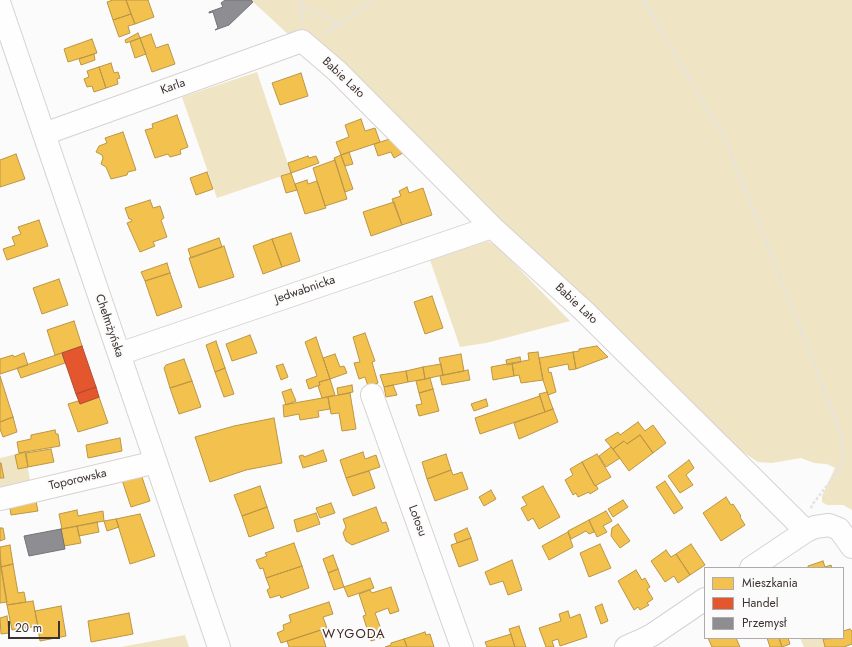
<!DOCTYPE html>
<meta charset="utf-8">
<style>
body{margin:0}
#map{position:relative;width:852px;height:647px;overflow:hidden;background:#fbfbfb;font-family:Jost,sans-serif}
canvas{display:block}
.legend{position:absolute;left:704px;top:567px;width:140px;height:72px;box-sizing:border-box;background:#fbfbfb;border:1px solid #afabaa;margin:0;padding:5px 7px;list-style:none;font-size:12px;color:#3e3230}
.legend li{display:flex;align-items:center;gap:8px;height:20px}
.legend b{width:20px;border:1px solid #afabaa}
.scale{position:absolute;left:8px;top:621px;width:52px;height:18px;box-sizing:border-box;border:2px solid #3e3230;border-top:0;padding-left:5px;font-size:12px;line-height:14px;white-space:nowrap;color:#3e3230;-webkit-text-stroke:3px #fbfbfb;paint-order:stroke}
</style>
<div id="map">
<canvas width="852" height="647"></canvas>
<ul class="legend">
<li><b style="height:11px;background:#f2c14e"></b>Mieszkania</li>
<li><b style="height:11px;background:#e4572e"></b>Handel</li>
<li><b style="height:11px;background:#8d8d92"></b>Przemysł</li>
</ul>
<div class="scale">20 m</div>
</div>
<script>
const context = document.querySelector('canvas').getContext('2d');
context.lineJoin = 'round';
function paint(path, color) {
  context.fillStyle = color;
  context.fill(path, 'evenodd');
}
function shape(rows) {
  const path = new Path2D();
  for (const r of rows) {
    path.moveTo(r[0], r[1]);
    for (let i = 2; i < r.length; i += 2) path.lineTo(r[i], r[i + 1]);
  }
  return path;
}
function stroke(path, color, width, dash) {
  context.strokeStyle = color;
  context.lineWidth = width;
  context.lineCap = dash ? 'butt' : 'round';
  context.setLineDash(dash || []);
  context.stroke(path);
}
function drawText(font, color, halo, rows, align = 'center') {
  context.font = font + ' Jost,sans-serif';
  context.lineWidth = 4;
  context.setLineDash([]);
  context.textBaseline = 'middle';
  context.strokeStyle = halo;
  context.fillStyle = color;
  for (const [text, x, y, turn = 0] of rows) {
    context.save();
    context.translate(x, y);
    context.rotate((+turn || 0) * Math.PI / 180);
    context.textAlign = isNaN(turn) ? turn : align;
    if (halo) context.strokeText(text, 0, 0);
    context.fillText(text, 0, 0);
    context.restore();
  }
}
paint(shape([
 [251,0,852,0,852,510,843,505,827,505,822,502,822,496,835,468,827,464,814,463,801,458,772,463,758,462,735,447],
 [257,72,291,173,217,198,182,97],
 [488,241,499,248,570,321,486,343,460,347,430,260],
 [25,452,31,486,0,493,0,458],
 [185,635,189,647,121,647],
 [800,638,822,638,825,647,804,647]
]), '#efe4c4');
const homes = shape([
 [113,0,126,0,131,14,113,20,107,2,113,0],
 [126,0,148,0,154,17,135,24,126,0],
 [131,14,135,24,128,26,130,33,119,37,113,20,131,14],
 [138,33,140,38,126,43,125,40,138,33],
 [151,34,156,48,168,44,175,64,152,72,140,38,151,34],
 [140,38,146,54,135,58,130,42,140,38],
 [92,39,97,53,68,62,64,49,92,39],
 [94,54,95,60,81,65,79,59,94,54],
 [111,63,114,73,118,72,120,78,117,79,118,84,106,88,99,67,111,63],
 [99,67,106,88,94,92,92,86,87,87,84,79,89,77,87,71,99,67],
 [301,73,308,96,280,105,272,83,301,73],
 [177,115,188,147,180,150,181,154,170,157,168,154,155,158,145,130,153,128,152,124,177,115],
 [361,119,365,131,375,128,380,142,341,155,336,142,349,137,345,125,361,119],
 [123,132,136,170,128,172,127,175,111,179,106,167,101,164,103,158,102,155,96,152,99,146,107,143,105,138,123,132],
 [396,137,408,150,394,158,391,152,378,156,374,144,396,137],
 [349,152,353,164,345,166,341,155,349,152],
 [16,154,25,179,0,187,0,160,16,154],
 [341,155,353,189,345,192,334,158,341,155],
 [308,156,309,158,316,156,319,163,291,173,288,163,308,156],
 [335,160,347,199,325,206,313,168,335,160],
 [207,172,213,189,196,195,190,178,207,172],
 [291,173,297,190,286,193,281,176,291,173],
 [307,180,308,184,317,181,326,208,305,214,295,184,307,180],
 [407,187,409,193,423,188,432,215,402,225,392,199,401,196,399,191,407,187],
 [150,200,153,208,160,206,164,218,161,220,167,237,153,242,155,246,140,252,127,223,132,221,131,219,129,219,125,208,150,200],
 [394,202,402,225,371,236,363,212,394,202],
 [39,220,48,246,7,260,3,249,15,245,12,237,21,234,18,227,39,220],
 [291,233,300,261,282,267,272,239,291,233],
 [219,238,222,247,191,258,188,249,219,238],
 [272,239,282,267,263,274,253,246,272,239],
 [224,246,234,277,199,288,189,258,224,246],
 [167,263,170,273,145,281,141,272,167,263],
 [170,273,182,307,157,316,145,281,170,273],
 [59,279,68,305,42,314,33,288,59,279],
 [432,296,443,328,425,334,414,302,432,296],
 [74,321,82,346,55,355,47,330,74,321],
 [365,333,375,361,372,362,378,383,368,386,365,377,359,379,354,363,360,362,353,337,365,333],
 [250,335,257,353,232,361,226,344,250,335],
 [316,337,330,379,319,382,320,385,309,389,306,380,317,376,305,342,316,337],
 [216,341,225,368,215,372,206,345,216,341],
 [597,346,608,357,576,369,573,352,579,351,579,349,597,346],
 [538,352,543,380,521,383,519,375,514,376,512,363,529,360,528,353,538,352],
 [573,352,576,369,569,370,568,364,548,368,549,373,551,372,556,392,548,395,543,380,539,358,573,352],
 [24,353,28,365,0,374,0,359,13,355,14,357,24,353],
 [62,353,65,363,21,378,17,368,62,353],
 [335,354,340,367,344,366,347,373,330,379,323,358,335,354],
 [461,354,464,371,443,375,439,358,461,354],
 [520,357,521,362,507,365,506,360,520,357],
 [184,359,192,381,170,388,164,368,166,365,184,359],
 [512,363,514,376,493,380,491,367,512,363],
 [283,364,288,377,281,380,276,366,283,364],
 [441,364,443,375,425,379,423,367,441,364],
 [423,367,425,379,408,382,406,371,423,367],
 [225,368,234,394,224,397,215,372,225,368],
 [468,370,470,380,442,385,440,376,468,370],
 [406,371,408,382,384,387,380,375,406,371],
 [0,376,13,417,0,422,0,376],
 [430,378,433,389,419,393,416,381,430,378],
 [330,379,335,395,322,398,318,386,320,385,319,382,330,379],
 [192,381,201,407,179,414,170,388,192,381],
 [352,385,353,392,338,395,337,388,352,385],
 [393,385,397,395,386,397,384,387,393,385],
 [291,389,296,401,286,405,282,392,291,389],
 [433,389,439,411,419,416,416,405,422,404,419,393,433,389],
 [547,392,553,409,545,412,539,394,547,392],
 [350,393,356,429,342,431,339,413,331,414,328,397,350,393],
 [540,396,545,412,480,434,475,418,540,396],
 [99,397,108,423,78,432,68,404,78,401,80,404,99,397],
 [328,397,330,409,318,411,319,417,300,420,299,414,284,417,283,405,328,397],
 [486,399,488,406,474,411,471,404,486,399],
 [553,409,558,422,519,439,514,423,553,409],
 [13,417,17,432,3,437,0,429,0,422,13,417],
 [274,418,282,463,246,470,210,482,195,437,234,426,274,418],
 [638,422,645,431,653,425,666,443,653,453,640,435,627,444,624,441,613,449,605,440,618,432,620,435,638,422],
 [55,430,56,434,58,434,60,446,19,453,17,442,31,439,31,435,55,430],
 [640,435,653,453,629,471,613,449,624,441,627,444,640,435],
 [120,438,122,451,88,458,86,445,120,438],
 [611,447,620,458,606,467,599,456,611,447],
 [51,449,54,462,28,467,26,453,51,449],
 [323,450,327,461,303,468,299,456,303,455,304,457,323,450],
 [25,452,28,467,18,469,15,455,25,452],
 [363,452,365,459,376,455,380,467,346,478,340,460,363,452],
 [446,454,451,470,427,479,422,462,446,454],
 [597,454,611,477,595,486,582,462,597,454],
 [689,460,694,468,686,475,693,485,680,493,668,476,689,460],
 [582,462,595,486,596,485,598,489,590,494,589,492,578,497,576,493,573,495,565,480,573,475,570,469,582,462],
 [0,463,1,463,4,478,0,478,0,463],
 [451,470,453,475,462,472,468,489,435,501,427,479,451,470],
 [140,471,150,501,131,507,121,477,140,471],
 [369,471,375,488,353,496,346,478,369,471],
 [665,481,683,508,674,514,656,487,665,481],
 [260,486,267,507,242,516,234,495,260,486],
 [543,486,560,517,539,529,533,518,528,521,521,508,527,505,522,497,543,486],
 [491,490,496,499,484,506,479,497,491,490],
 [35,497,38,511,11,515,9,502,35,497],
 [726,497,731,505,733,504,741,516,740,517,745,525,721,541,703,513,726,497],
 [623,500,628,507,613,517,608,509,623,500],
 [331,503,335,513,320,518,316,508,331,503],
 [267,507,274,528,249,537,242,516,267,507],
 [376,507,382,523,386,522,389,531,352,545,346,541,343,533,346,527,343,519,376,507],
 [77,510,78,516,103,511,104,521,62,529,59,514,77,510],
 [606,511,612,521,603,526,607,532,597,537,589,520,606,511],
 [316,513,320,524,297,532,294,520,316,513],
 [140,514,155,556,130,564,116,519,140,514],
 [116,519,119,527,107,531,104,521,116,519],
 [589,520,594,532,589,534,586,531,571,539,568,531,589,520],
 [97,522,99,532,79,536,77,526,97,522],
 [618,524,630,541,620,548,611,536,612,528,618,524],
 [77,526,81,543,64,546,61,529,77,526],
 [0,528,3,528,5,539,0,541,0,528],
 [467,528,471,538,457,543,454,534,467,528],
 [568,532,573,547,549,560,542,546,568,532],
 [471,538,478,560,459,567,451,545,471,538],
 [294,543,302,566,266,578,263,568,260,569,256,560,267,556,265,553,294,543],
 [600,544,611,568,589,577,580,553,600,544],
 [691,544,705,565,690,575,676,554,691,544],
 [10,545,13,564,1,567,0,547,10,545],
 [666,550,671,557,676,554,690,575,678,583,674,576,665,582,651,561,666,550],
 [333,555,338,569,328,573,323,559,333,555],
 [0,560,7,602,0,603,0,560],
 [512,560,522,590,508,595,503,581,490,585,485,572,512,560],
 [823,561,825,567,831,565,832,568,808,568,808,566,823,561],
 [13,564,18,593,24,592,26,602,7,605,1,567,13,564],
 [302,566,309,588,281,598,280,595,270,598,267,590,270,588,266,578,302,566],
 [338,569,344,587,334,590,328,573,338,569],
 [636,570,642,580,645,578,650,587,647,589,653,599,647,603,649,605,640,610,638,607,634,610,618,581,636,570],
 [370,578,374,588,348,597,344,587,370,578],
 [391,587,399,611,390,614,388,608,375,613,384,637,371,641,363,616,366,615,359,594,370,590,372,593,391,587],
 [33,601,38,626,12,630,7,605,33,601],
 [329,602,333,614,323,617,327,628,281,643,277,633,284,630,283,625,291,622,289,615,329,602],
 [602,604,608,621,601,624,595,607,602,604],
 [61,606,66,636,40,641,35,611,61,606],
 [568,611,570,618,580,614,587,637,560,646,558,639,552,641,554,647,546,647,539,628,561,621,559,614,568,611],
 [129,613,133,634,91,642,88,621,129,613],
 [7,616,9,633,1,634,0,618,7,616],
 [519,626,526,647,515,647,509,629,519,626],
 [850,629,852,631,852,644,844,647,825,647,823,639,843,638,843,631,850,629],
 [321,630,326,647,289,647,287,641,321,630],
 [425,632,426,635,430,634,434,647,407,647,404,639,425,632],
 [511,634,515,647,487,647,485,642,511,634],
 [708,638,736,638,740,647,712,647,708,638],
 [767,638,779,638,782,647,770,647,767,638],
 [779,638,788,638,790,644,782,647,779,638],
 [404,639,407,647,385,647,391,645,391,643,404,639]
]);
paint(homes, '#f2c14e');
stroke(homes, '#bc9645', 1);
const shops = shape([
 [82,346,96,387,76,394,62,353,82,346],
 [96,387,99,397,80,404,76,394,96,387]
]);
paint(shops, '#e4572e');
stroke(shops, '#b24c2f', 1);
const industry = shape([
 [225,0,251,0,253,2,229,25,215,30,218,28,213,12,209,13,209,12,223,7,221,3,225,0],
 [61,529,65,549,29,556,24,536,61,529]
]);
paint(industry, '#8d8d92');
stroke(industry, '#757275', 1);
const minor = shape([
 [0,5,219,647],
 [44,134,302,41,337,71,492,227,584,311,806,531],
 [119,354,492,227],
 [372,395,462,647],
 [0,499,156,462],
 [751,568,806,531,815,527,829,525,839,529,852,547],
 [626,647,642,640,652,635,705,599]
]);
stroke(minor, '#d8d2d1', 24);
stroke(shape([
 [299,0,302,6,302,23],
 [643,0,725,139,807,345,840,432,843,453,842,466,812,505,811,509],
 [302,6,339,24],
 [324,34,374,0]
]), '#e3e3e3', 2.5, [3, 2]);
stroke(minor, '#fefefe', 22);
drawText('12px', '#3e3230', '#fbfbfb', [
 ["Babie Lato",343,78,43],
 ["Karla",173,87,-20],
 ["Jedwabnicka",305,290,-19],
 ["Babie Lato",576,304,43],
 ["Chełmżyńska",109,326,71],
 ["Toporowska",78,480,-13],
 ["Lotosu",417,521,70]
]);
context.letterSpacing = '1px';
drawText('13px', '#412926', '#fbfbfb', [
 ["WYGODA",354,635]
]);
context.letterSpacing = '0px';
</script>
